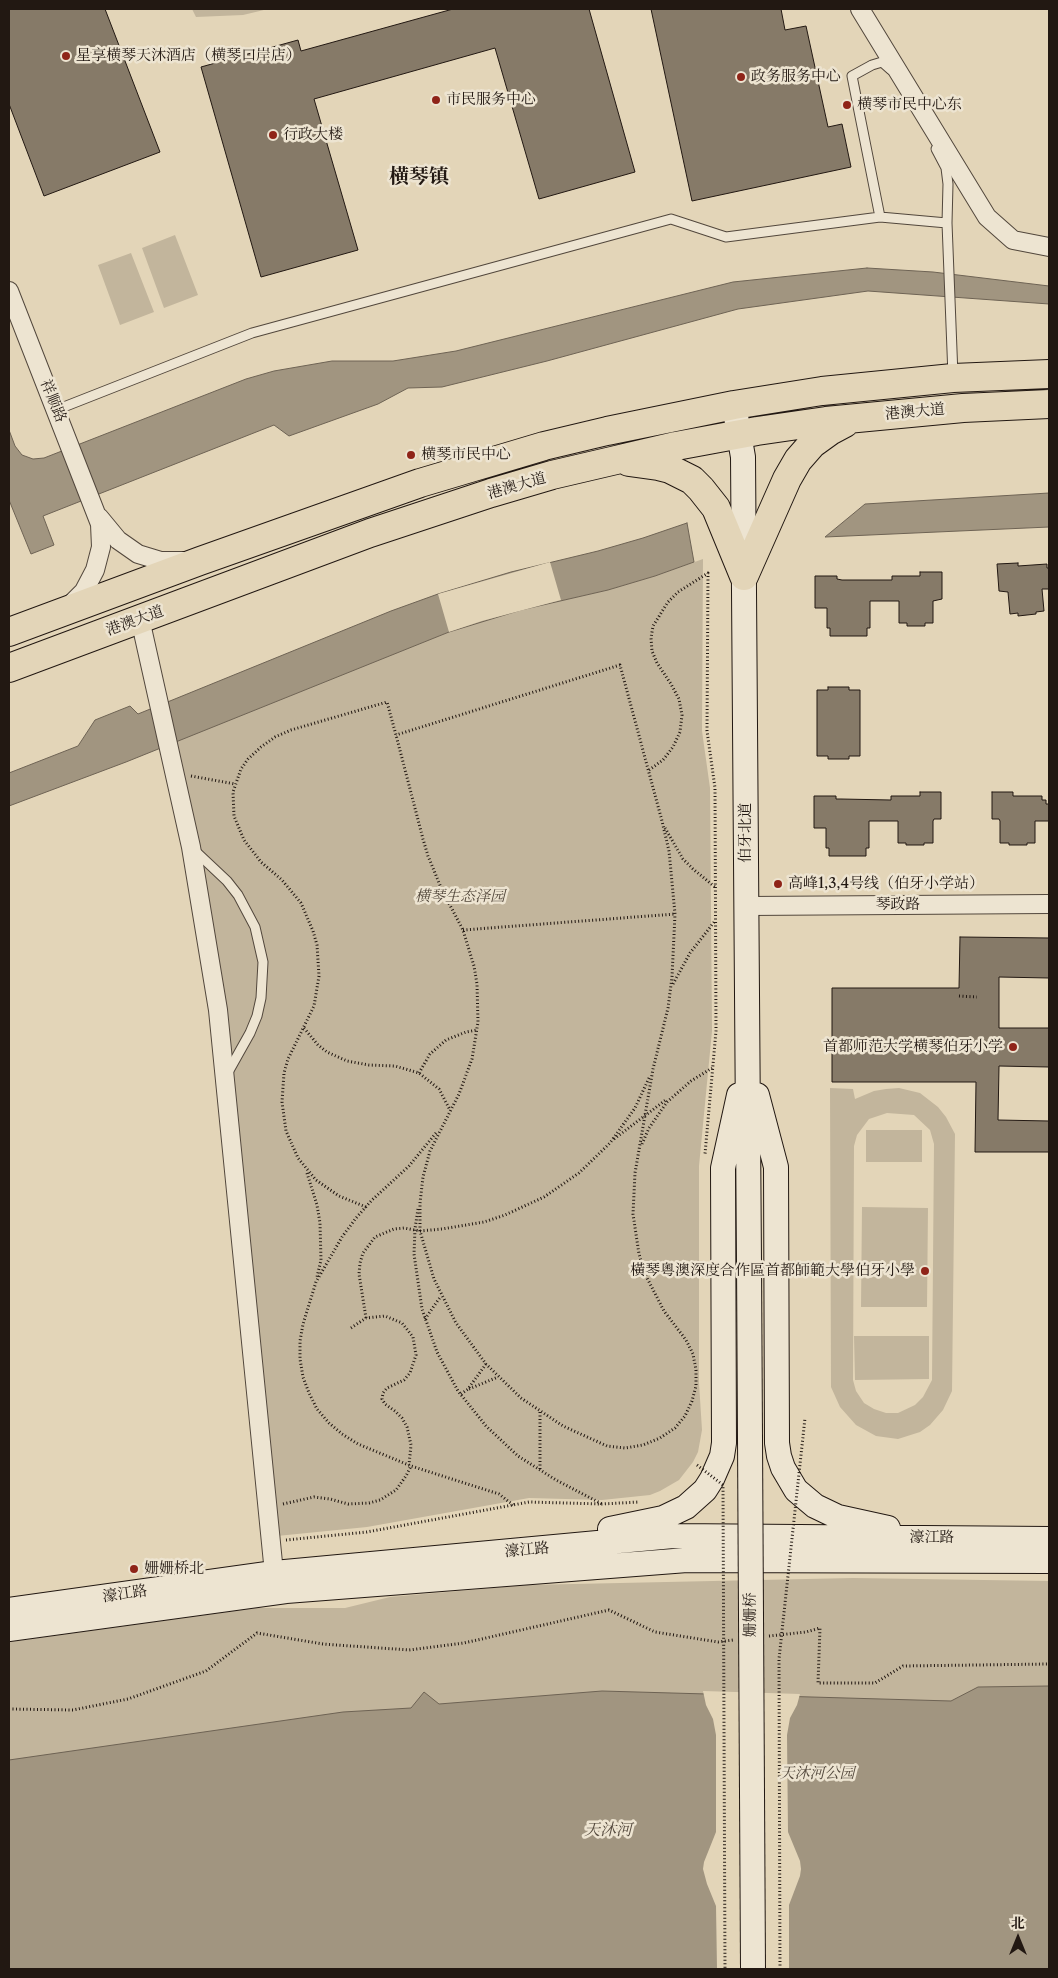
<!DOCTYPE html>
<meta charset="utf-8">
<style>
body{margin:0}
#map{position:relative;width:1058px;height:1978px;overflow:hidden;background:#e3d5b8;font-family:"Libre Caslon Text","Noto Serif SC",serif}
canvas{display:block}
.frame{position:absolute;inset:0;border:10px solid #221812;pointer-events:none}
.north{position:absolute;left:993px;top:1913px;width:50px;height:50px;-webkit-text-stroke:4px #ede4d1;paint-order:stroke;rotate:0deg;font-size:14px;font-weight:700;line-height:20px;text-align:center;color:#221812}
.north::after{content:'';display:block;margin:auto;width:18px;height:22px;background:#221812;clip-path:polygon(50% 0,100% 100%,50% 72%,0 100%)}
</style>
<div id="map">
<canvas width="1058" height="1978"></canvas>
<div class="frame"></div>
<div class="north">北</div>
</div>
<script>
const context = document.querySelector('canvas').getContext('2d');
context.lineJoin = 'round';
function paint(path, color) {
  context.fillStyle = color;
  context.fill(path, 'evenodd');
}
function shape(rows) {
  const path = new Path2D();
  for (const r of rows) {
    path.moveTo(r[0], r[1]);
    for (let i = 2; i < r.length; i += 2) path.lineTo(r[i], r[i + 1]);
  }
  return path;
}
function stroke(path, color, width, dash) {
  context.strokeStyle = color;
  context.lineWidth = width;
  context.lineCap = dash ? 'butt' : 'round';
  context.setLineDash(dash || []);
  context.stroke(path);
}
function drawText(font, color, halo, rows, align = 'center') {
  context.font = font + ' "Libre Caslon Text","Noto Serif SC",serif';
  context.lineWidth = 5;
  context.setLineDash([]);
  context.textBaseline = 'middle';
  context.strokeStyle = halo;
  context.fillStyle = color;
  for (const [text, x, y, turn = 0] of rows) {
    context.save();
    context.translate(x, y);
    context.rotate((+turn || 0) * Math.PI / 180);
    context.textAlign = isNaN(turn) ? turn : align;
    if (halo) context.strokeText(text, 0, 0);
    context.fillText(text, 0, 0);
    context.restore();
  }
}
paint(shape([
 [192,9,268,9,243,15,196,17],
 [175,235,198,295,164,308,142,248],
 [131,253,154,312,120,325,98,265],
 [703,559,702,731,710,788,712,1031,699,1166,699,1383,702,1430,698,1452,693,1462,679,1480,660,1491,650,1495,602,1500,529,1498,367,1527,277,1536,175,742,449,632,521,610,608,590,655,576],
 [830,1088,853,1089,855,1099,874,1091,886,1089,899,1088,920,1093,938,1107,946,1117,955,1134,952,1391,943,1410,930,1425,920,1432,898,1439,876,1436,856,1425,840,1407,831,1387],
 [887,1113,914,1115,930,1130,934,1144,932,1380,923,1397,915,1405,898,1413,886,1413,874,1409,864,1403,856,1391,853,1380,854,1146,857,1135,869,1119],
 [866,1130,922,1130,922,1162,866,1162],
 [862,1207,928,1208,927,1307,861,1307],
 [854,1336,929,1336,929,1379,855,1380],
 [853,1578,1049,1581,1049,1969,9,1969,9,1642,256,1608,345,1608,390,1597,527,1585]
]), '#c2b59c');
const water = shape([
 [867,268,933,272,1049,286,1049,304,868,291,738,309,547,361,442,387,408,388,378,404,289,436,274,425,43,516,54,545,31,554,9,500,9,430,15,446,22,455,33,459,44,458,246,379,274,371,332,361,393,361,456,351,733,282,867,268],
 [1049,493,1049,527,825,537,865,504,1049,493],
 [687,523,694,562,655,576,608,590,521,610,449,632,126,762,9,806,9,773,78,746,95,720,130,706,138,714,391,611,438,594,511,572,598,551,643,538,687,523],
 [1049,1686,1049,1969,9,1969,9,1760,343,1712,411,1708,424,1692,439,1704,602,1691,951,1701,978,1687,1049,1686]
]);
paint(water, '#a19580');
stroke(water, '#6e6354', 1);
paint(shape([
 [550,562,561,600,482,621,449,632,438,594],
 [703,1691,800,1694,797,1705,790,1718,787,1735,788,1832,800,1861,801,1869,800,1876,789,1905,789,1969,717,1969,716,1906,707,1884,703,1869,704,1862,716,1832,716,1735,713,1719,706,1705]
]), '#e3d5b8');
const building = shape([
 [9,9,105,9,160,152,44,196,9,104,9,9],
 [453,9,589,9,635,172,539,199,495,48,314,99,358,250,261,277,201,67,298,40,301,51,453,9],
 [651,9,781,9,785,30,806,26,828,127,842,124,851,167,692,201,651,9],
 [1018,563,1018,566,1047,564,1047,568,1049,568,1049,589,1042,589,1044,611,1036,612,1036,614,1018,616,1018,613,1010,614,1008,592,999,591,997,564,1018,563],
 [920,572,942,572,942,599,933,601,933,623,925,623,925,626,907,626,907,623,899,623,899,601,870,601,870,628,867,628,867,636,830,636,830,628,827,628,827,608,815,608,815,576,837,576,837,579,842,580,892,580,892,576,920,576,920,572],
 [828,687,849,687,849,690,860,690,860,756,849,756,849,759,828,759,828,756,817,756,817,690,828,690,828,687],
 [920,792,941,792,941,819,934,819,933,821,933,843,924,843,924,845,906,845,906,843,898,843,898,821,869,821,869,848,866,848,866,856,829,856,829,848,826,848,826,828,814,828,814,796,836,796,836,799,841,799,891,800,891,796,920,796,920,792],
 [992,792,1013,792,1013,796,1042,796,1042,800,1046,800,1046,804,1049,804,1049,821,1035,821,1035,843,1027,843,1027,845,1009,845,1009,843,1000,843,1000,821,999,819,992,819,992,792],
 [960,937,1049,938,1049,978,999,977,999,1028,1049,1028,1049,1067,999,1066,998,1120,1049,1121,1049,1152,975,1152,976,1082,832,1082,832,988,959,988,960,937]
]);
paint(building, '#867a68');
stroke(building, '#221812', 1);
const service = shape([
 [891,70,882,62,872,65,852,76,880,217,947,223],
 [936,149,946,168,948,184,947,223,953,376],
 [56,410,252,333,671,219,726,237,880,217],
 [193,849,227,881,238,895,255,927,263,962,261,998,257,1016,250,1033,227,1074]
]);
const minor = shape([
 [860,9,987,217,1013,240,1049,247],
 [9,291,100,524,101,547,95,570,84,591,69,606],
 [99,517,118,540,138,554,161,561,184,561],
 [140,619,191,847,218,1010,274,1573],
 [747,906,1049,904]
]);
const secondary = shape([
 [734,405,743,457,749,1262],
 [757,1095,776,1167,777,1443,779,1456,783,1468,796,1490,815,1506,838,1517,888,1528],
 [610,1529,663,1518,686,1507,705,1490,712,1479,722,1456,724,1443,723,1168,739,1095],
 [9,1610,274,1573,673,1536,1049,1539],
 [9,1629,286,1591,687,1560,1049,1561]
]);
const primary = shape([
 [629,462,658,466,670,469,692,480,701,489,716,508,744,576],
 [744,576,787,479,798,460,812,444,830,431,845,423],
 [9,632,200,561,420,483,544,446,607,431,734,405,822,391,953,378,1049,374],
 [9,668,370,533,491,493,552,475,676,446,757,431,826,421,963,408,1049,404]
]);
stroke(service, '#52473c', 11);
stroke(minor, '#52473c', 20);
stroke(secondary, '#221812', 26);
stroke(primary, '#221812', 30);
stroke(shape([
 [649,770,663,760,673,747,680,732,682,715,679,699,671,684,657,663,652,651,651,638,653,626,668,602,678,592,708,573,707,731,715,788,716,1031,705,1154],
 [191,776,235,784],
 [665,828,683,859,693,869,715,887],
 [463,930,675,914],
 [673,984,690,953,715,921],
 [959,996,977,997],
 [304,1028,318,1045,327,1052,347,1061,369,1065,395,1066,419,1073,439,1089,450,1110],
 [419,1073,430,1054,446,1040,466,1032,477,1030],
 [436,1133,409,1166,372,1200,356,1218,342,1237,316,1282,303,1324,300,1341,300,1359,303,1377,309,1393,317,1409,329,1423,342,1434,358,1444,411,1466,499,1494,513,1505],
 [614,1139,667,1099],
 [642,1144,649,1128,667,1102,691,1081,712,1068],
 [307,1173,317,1205,320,1223,321,1260,317,1277],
 [366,1207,339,1196,316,1180,298,1158,286,1131,282,1102,284,1073,288,1059,314,1006,319,976,317,945,313,931,301,903,282,880,261,862,244,840,234,816,233,792,241,769,248,759,261,747,275,737,291,730,387,702,396,735,423,839,428,856,442,890,463,930,474,966,477,984,478,1022,472,1059,459,1094,430,1151,423,1177,420,1203,420,1231,434,1279,456,1323,486,1364,521,1398,563,1426,607,1446,625,1448,643,1445,660,1438,675,1428,685,1416,692,1401,696,1386,696,1370,693,1354,686,1340,664,1311,645,1274,639,1254,633,1214,635,1173,653,1069,668,1008,672,977,675,914,669,851,662,821,620,665,396,735],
 [418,1209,415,1229,414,1254,422,1309,437,1352,458,1391,486,1426,518,1456,556,1480,602,1504],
 [366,1318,359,1274,360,1263,363,1253,375,1237,394,1229,404,1228,420,1231,442,1229,484,1222,505,1215,544,1197,579,1173,610,1143,635,1108,650,1076],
 [425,1319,441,1296],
 [351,1328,366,1318,385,1316,402,1323,413,1337,416,1355,410,1373,404,1380,387,1388,383,1393,382,1399,385,1404,395,1411,402,1418,407,1427,411,1445,409,1465],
 [469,1389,498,1377],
 [461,1394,468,1389,486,1364],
 [540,1412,540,1471],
 [283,1504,314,1497,330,1499,348,1504,369,1503,380,1500,396,1490,406,1476,411,1466],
 [286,1540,367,1532,529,1502,602,1504,639,1502],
 [769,1636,806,1632,820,1628,818,1683,875,1683,903,1666,1049,1664],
 [9,1709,73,1710,128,1699,206,1671,257,1633,323,1644,409,1650,464,1643,609,1610,655,1632,718,1642,733,1640]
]), '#221812', 3, [1, 2.5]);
stroke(service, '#ede4d1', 9);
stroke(minor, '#ede4d1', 18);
stroke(secondary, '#ede4d1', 24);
stroke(primary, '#e3d5b8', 28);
const secondaryBridge = shape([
 [749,1262,753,1969]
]);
stroke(secondaryBridge, '#221812', 26, []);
stroke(shape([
 [697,1465,723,1485,725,1969],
 [780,1969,779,1659,805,1418]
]), '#221812', 3, [1, 2.5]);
stroke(secondaryBridge, '#ede4d1', 24);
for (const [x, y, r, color] of [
 [66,56,5,"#8f2418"],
 [741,77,5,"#8f2418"],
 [436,100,5,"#8f2418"],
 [847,105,5,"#8f2418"],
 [273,135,5,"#8f2418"],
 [411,455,5,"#8f2418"],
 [778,884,5,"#8f2418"],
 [1013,1047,5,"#8f2418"],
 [925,1271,5,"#8f2418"],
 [134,1569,5,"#8f2418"]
]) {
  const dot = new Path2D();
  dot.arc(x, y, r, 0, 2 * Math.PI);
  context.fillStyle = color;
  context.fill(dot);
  stroke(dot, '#ede4d1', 2);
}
drawText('15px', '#221812', '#ede4d1', [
 ["星享横琴天沐酒店（横琴口岸店）",76,56],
 ["政务服务中心",751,77],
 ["市民服务中心",446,100],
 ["横琴市民中心东",857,105],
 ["行政大楼",283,135],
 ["横琴市民中心",421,455],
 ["高峰1,3,4号线（伯牙小学站）",788,884],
 ["首都师范大学横琴伯牙小学",1003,1047,"right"],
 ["橫琴粵澳深度合作區首都師範大學伯牙小學",915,1271,"right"],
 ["姗姗桥北",144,1569]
], 'left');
drawText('15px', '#221812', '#ede4d1', [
 ["祥顺路",53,401,68],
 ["港澳大道",915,412,-5],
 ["港澳大道",517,486,-16],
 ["港澳大道",135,621,-20],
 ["伯牙北道",746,833,-90],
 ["琴政路",898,905],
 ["濠江路",932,1538],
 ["濠江路",527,1550,-5],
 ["濠江路",125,1594,-8],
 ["姗姗桥",751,1615,-90]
]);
drawText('italic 15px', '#52473b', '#ede4d1', [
 ["横琴生态泽园",460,897],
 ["天沐河公园",817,1774]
]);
drawText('italic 16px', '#554a3e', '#ede4d1', [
 ["天沐河",608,1830]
]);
drawText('bold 20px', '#221812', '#ede4d1', [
 ["横琴镇",419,177]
]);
</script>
